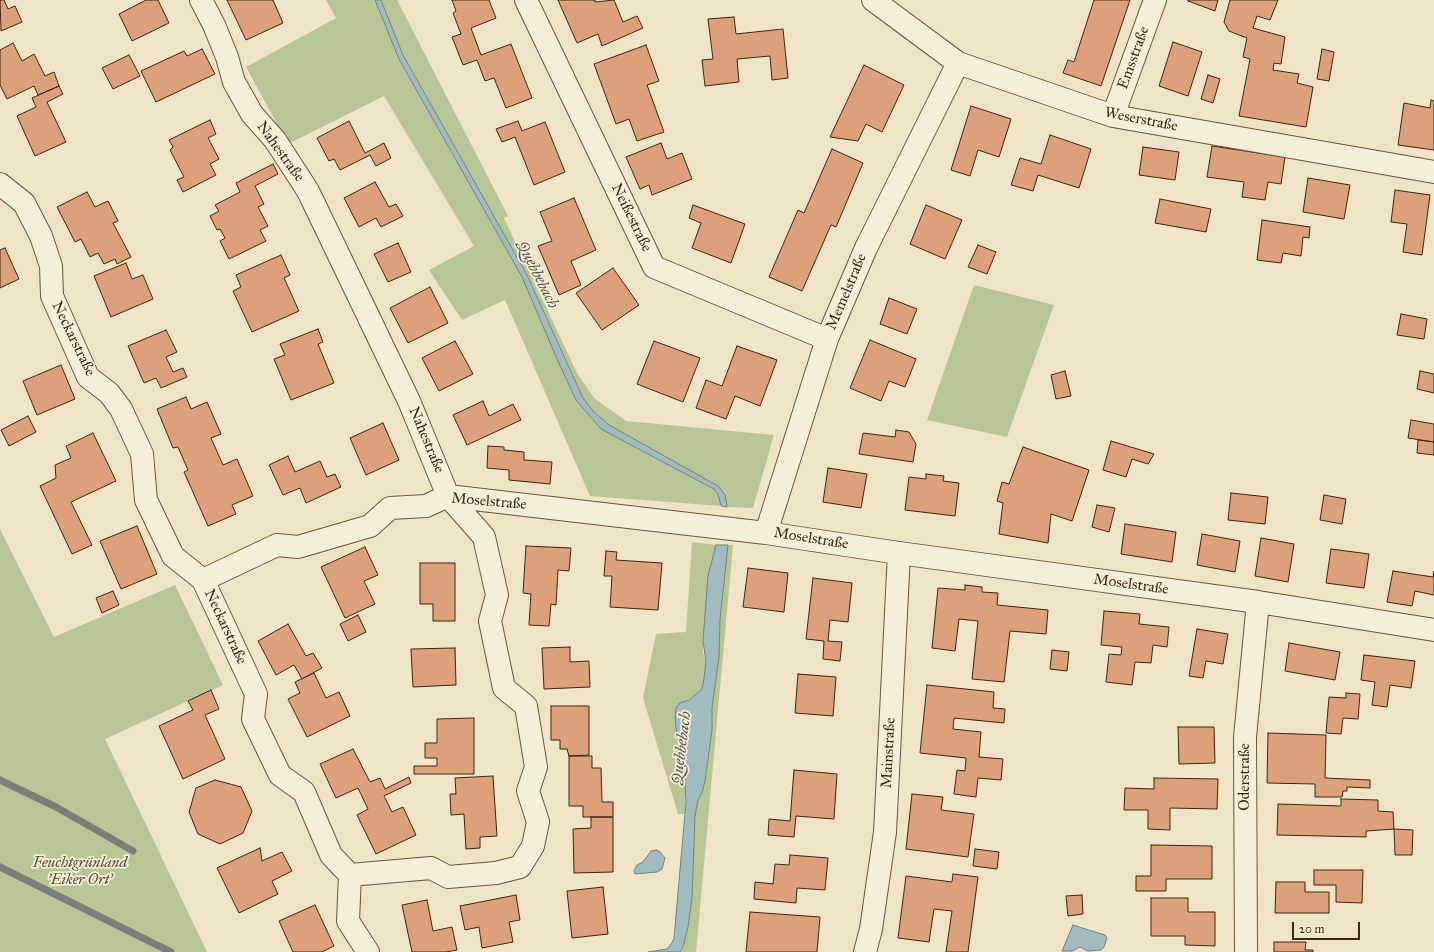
<!DOCTYPE html>
<meta charset="utf-8">
<style>
body{margin:0}
#map{position:relative;width:1434px;height:952px;overflow:hidden;background:#efe5c6;font-family:"IM FELL Great Primer",serif}
canvas{display:block}
.scale{position:absolute;left:1292px;top:922px;width:68px;height:18px;box-sizing:border-box;border:2px solid #3e2611;border-top:0;padding-left:5px;font-size:12px;line-height:14px;white-space:nowrap;color:#3e2611;-webkit-text-stroke:3px #f5eeda;paint-order:stroke}
</style>
<div id="map">
<canvas width="1434" height="952"></canvas>
<div class="scale">20 m</div>
</div>
<script>
const context = document.querySelector('canvas').getContext('2d');
context.lineJoin = 'round';
function paint(path, color) {
  context.fillStyle = color;
  context.fill(path, 'evenodd');
}
function shape(rows) {
  const path = new Path2D();
  for (const r of rows) {
    path.moveTo(r[0], r[1]);
    for (let i = 2; i < r.length; i += 2) path.lineTo(r[i], r[i + 1]);
  }
  return path;
}
function stroke(path, color, width, dash) {
  context.strokeStyle = color;
  context.lineWidth = width;
  context.lineCap = dash ? 'butt' : 'round';
  context.setLineDash(dash || []);
  context.stroke(path);
}
function drawText(font, color, halo, rows, align = 'center') {
  context.font = font + ' "IM FELL Great Primer",serif';
  context.lineWidth = 3.5;
  context.setLineDash([]);
  context.textBaseline = 'middle';
  context.strokeStyle = halo;
  context.fillStyle = color;
  for (const [text, x, y, turn = 0] of rows) {
    context.save();
    context.translate(x, y);
    context.rotate((+turn || 0) * Math.PI / 180);
    context.textAlign = isNaN(turn) ? turn : align;
    if (halo) context.strokeText(text, 0, 0);
    context.fillText(text, 0, 0);
    context.restore();
  }
}
paint(shape([
 [326,0,375,0,399,59,522,277,557,359,576,400,601,429,714,489,718,494,721,506,590,496,505,300,462,320,429,270,474,246,384,96,288,144,246,67,336,18],
 [381,0,397,0,508,216,504,218,577,373,594,398,626,421,774,435,753,508,727,507,725,495,718,486,609,425,593,411,583,398,527,275,403,55],
 [974,285,1054,305,1007,437,927,420],
 [0,529,54,637,175,585,223,685,105,739,207,952,0,952],
 [692,542,716,545,708,576,703,652,706,662,703,685,699,692,676,708,675,717,686,781,685,814,678,814,643,698,656,634,686,632],
 [728,545,733,545,696,952,680,952,683,947,688,927,692,898,695,816,698,800,702,793,705,781,712,730,712,708,719,657,720,620]
]), '#b8c596');
const water = shape([
 [375,0,381,0,403,55,527,275,583,398,593,411,609,425,718,486,725,495,727,507,721,506,718,494,714,489,601,429,576,400,557,359,522,277,399,59,375,0],
 [716,545,728,545,720,620,719,657,712,708,712,730,705,781,702,793,698,800,695,816,692,898,688,927,683,947,680,952,648,952,667,949,672,943,674,938,686,802,684,764,677,737,675,717,676,708,680,703,689,700,701,690,703,685,706,662,703,641,708,576,716,545],
 [656,850,659,851,665,858,662,869,657,872,635,874,634,871,637,865,643,862,651,851,656,850],
 [1073,925,1105,935,1107,938,1104,947,1101,950,1088,951,1080,947,1072,951,1062,951,1073,925]
]);
paint(water, '#a1bcc1');
stroke(water, '#79807b', 1);
stroke(shape([
 [0,780,56,807,133,851],
 [0,867,171,952]
]), '#79807b', 7);
const building = shape([
 [0,0,4,0,8,9,15,6,22,22,1,31,0,0],
 [146,0,158,0,169,23,132,41,119,14,146,0],
 [227,0,273,0,283,23,246,40,227,0],
 [452,0,489,0,496,18,471,28,481,55,511,44,532,98,506,108,494,78,485,81,477,60,463,65,452,37,461,34,453,13,456,11,452,0],
 [558,0,595,0,595,2,614,0,623,22,637,16,643,28,602,46,598,34,577,43,558,0],
 [1094,0,1130,0,1101,86,1063,73,1068,60,1074,62,1094,0],
 [1188,0,1218,0,1215,11,1188,1,1188,0],
 [1230,0,1278,0,1270,20,1257,16,1253,28,1285,37,1281,64,1274,63,1273,70,1299,74,1297,83,1313,87,1306,127,1239,116,1250,59,1243,57,1247,38,1229,31,1224,22,1230,0],
 [734,17,736,34,783,29,788,78,772,80,770,56,737,59,739,82,705,86,702,60,713,59,708,19,734,17],
 [1173,42,1202,52,1188,96,1159,86,1173,42],
 [13,43,22,61,34,54,45,76,54,72,59,86,38,95,34,86,7,99,0,85,0,50,13,43],
 [646,45,659,81,647,85,664,132,637,141,629,119,616,124,594,64,646,45],
 [202,49,215,74,156,102,141,71,184,51,187,56,202,49],
 [1322,49,1334,52,1329,81,1317,79,1322,49],
 [129,55,140,76,113,89,102,68,129,55],
 [864,65,904,85,882,132,866,124,858,141,830,137,864,65],
 [1208,75,1220,79,1213,103,1201,99,1208,75],
 [59,86,63,94,47,102,66,142,35,156,17,116,36,107,32,98,59,86],
 [1431,100,1434,101,1434,150,1398,145,1404,103,1430,108,1431,100],
 [971,106,1011,119,999,157,978,150,970,176,951,170,971,106],
 [210,120,216,134,208,138,219,159,210,164,216,175,183,192,177,180,184,177,170,150,173,147,169,140,210,120],
 [349,121,365,153,384,143,391,158,376,166,370,155,340,170,334,159,329,161,317,138,349,121],
 [518,121,522,131,545,122,565,172,534,185,515,137,502,142,496,129,518,121],
 [1050,135,1091,149,1079,188,1038,175,1033,191,1011,185,1020,158,1041,164,1050,135],
 [661,143,667,159,682,153,692,179,652,195,649,185,640,189,626,157,661,143],
 [1212,146,1285,157,1281,184,1268,182,1265,200,1242,197,1244,182,1207,177,1212,146],
 [1143,147,1179,152,1175,180,1139,175,1143,147],
 [832,149,863,163,836,227,831,225,802,291,769,277,798,210,804,213,832,149],
 [273,164,278,174,255,186,264,204,258,207,268,226,260,230,266,241,229,259,220,241,225,238,220,229,217,230,210,216,219,211,215,205,240,192,236,183,273,164],
 [1308,178,1350,185,1344,219,1303,212,1308,178],
 [375,182,389,207,396,204,403,216,381,227,376,218,359,227,344,198,375,182],
 [1395,190,1430,195,1422,255,1403,252,1407,224,1391,222,1395,190],
 [87,192,95,207,108,201,118,221,113,223,131,257,117,264,115,259,104,264,98,253,90,257,81,239,75,242,57,207,87,192],
 [574,198,596,250,571,261,581,285,559,295,538,246,552,241,540,212,574,198],
 [1160,199,1211,209,1206,232,1155,223,1160,199],
 [693,205,745,224,731,263,692,248,701,223,689,218,693,205],
 [926,205,962,220,945,259,910,244,926,205],
 [1262,220,1310,227,1309,238,1303,237,1301,256,1283,253,1281,263,1257,260,1262,220],
 [398,243,411,272,388,282,374,254,398,243],
 [978,245,996,252,987,274,968,267,978,245],
 [5,248,19,279,0,288,0,250,5,248],
 [281,255,290,275,284,278,299,311,252,332,233,291,241,287,236,275,281,255],
 [126,263,132,279,143,275,153,299,111,317,94,276,126,263],
 [613,268,639,305,602,330,576,293,613,268],
 [430,287,448,323,408,343,390,308,430,287],
 [889,298,917,309,907,334,880,324,889,298],
 [1401,314,1427,319,1424,339,1397,335,1401,314],
 [318,329,323,342,318,344,334,383,291,400,274,359,285,355,280,344,318,329],
 [166,330,177,352,166,357,173,372,183,368,187,377,161,388,156,378,144,383,128,346,166,330],
 [870,340,916,359,905,387,889,381,881,401,850,388,870,340],
 [455,341,473,374,439,391,422,358,455,341],
 [654,341,700,358,683,402,637,384,654,341],
 [737,346,777,360,760,406,735,396,726,419,696,408,706,380,722,386,737,346],
 [61,365,75,399,37,415,23,381,61,365],
 [1065,371,1071,396,1056,399,1051,375,1065,371],
 [1420,371,1434,374,1434,393,1417,389,1420,371],
 [186,397,191,409,207,402,221,434,211,438,223,465,237,459,253,496,232,505,236,514,208,526,184,472,188,470,178,447,173,448,157,409,186,397],
 [483,401,489,416,513,404,521,420,467,445,453,415,483,401],
 [28,416,36,432,9,446,1,430,28,416],
 [1411,420,1434,424,1434,442,1408,438,1411,420],
 [383,423,399,460,366,475,350,438,383,423],
 [896,430,909,432,916,444,913,462,859,454,863,433,895,437,896,430],
 [93,433,116,481,71,502,92,545,72,554,40,486,56,478,55,465,71,458,66,446,93,433],
 [1418,440,1434,442,1434,455,1417,453,1418,440],
 [1111,441,1154,454,1148,464,1132,459,1126,477,1103,470,1111,441],
 [488,446,504,447,504,450,524,452,524,460,552,462,550,484,509,480,509,470,487,468,488,446],
 [1023,447,1089,470,1072,521,1051,514,1048,543,999,534,1003,503,997,501,1002,482,1009,484,1023,447],
 [288,456,295,472,320,461,327,477,335,474,341,487,306,503,300,488,283,495,269,465,288,456],
 [828,468,867,474,861,508,823,502,828,468],
 [926,474,944,476,943,481,959,483,955,516,905,510,909,477,926,479,926,474],
 [1231,493,1268,497,1265,524,1228,520,1231,493],
 [1324,495,1346,499,1342,524,1320,520,1324,495],
 [1097,505,1115,508,1109,532,1092,527,1097,505],
 [1125,524,1176,532,1172,562,1121,554,1125,524],
 [137,526,157,574,121,589,100,541,137,526],
 [1202,534,1240,541,1235,572,1197,565,1202,534],
 [1261,538,1294,544,1288,582,1255,576,1261,538],
 [526,546,571,548,569,571,558,570,556,605,551,604,549,626,529,625,531,594,523,593,526,546],
 [365,547,378,575,364,581,375,604,345,618,321,567,365,547],
 [1331,549,1369,554,1364,588,1326,583,1331,549],
 [606,551,617,552,616,560,662,563,658,610,610,607,612,576,604,576,606,551],
 [420,563,455,563,455,621,433,621,433,604,420,604,420,563],
 [748,568,788,573,784,612,743,607,748,568],
 [1393,571,1433,577,1434,571,1434,595,1415,591,1412,606,1387,602,1393,571],
 [813,578,852,583,848,622,830,620,828,641,842,642,840,661,823,659,824,641,806,639,813,578],
 [965,585,982,587,982,592,998,593,997,605,1048,610,1046,634,1010,631,1004,682,972,679,978,621,959,619,955,651,932,648,938,588,965,590,965,585],
 [113,591,119,605,102,613,96,598,113,591],
 [1104,611,1140,614,1139,624,1169,627,1167,647,1153,645,1151,663,1135,662,1132,685,1106,682,1109,654,1121,655,1122,647,1101,645,1104,611],
 [358,615,366,632,348,641,340,624,358,615],
 [288,624,306,656,313,653,322,668,302,679,294,665,276,675,258,641,288,624],
 [1197,629,1228,634,1223,664,1206,661,1203,678,1189,676,1197,629],
 [1289,643,1340,652,1335,680,1285,671,1289,643],
 [570,647,570,662,589,661,590,687,544,689,542,648,570,647],
 [455,648,456,685,413,687,411,649,455,648],
 [1052,650,1069,652,1067,671,1050,669,1052,650],
 [1364,655,1415,661,1411,688,1390,685,1387,707,1372,705,1375,682,1361,680,1364,655],
 [314,673,326,698,339,692,350,716,307,737,288,699,300,693,295,682,314,673],
 [798,674,836,677,833,716,795,713,798,674],
 [927,685,994,692,993,708,1005,709,1004,723,954,718,953,729,981,732,979,757,1003,759,1001,780,978,778,976,797,954,794,957,770,965,771,966,758,920,753,927,685],
 [211,690,219,709,205,715,225,759,183,779,159,726,193,710,188,701,211,690],
 [1346,693,1360,694,1358,719,1343,718,1341,734,1326,733,1329,697,1346,698,1346,693],
 [551,706,589,706,589,755,569,756,567,749,560,749,560,740,551,740,551,706],
 [474,718,474,774,414,774,414,766,437,766,437,758,425,758,425,743,437,743,437,719,474,718],
 [1178,727,1214,727,1215,763,1179,764,1178,727],
 [1268,733,1326,735,1325,778,1370,780,1370,788,1347,787,1347,791,1343,791,1342,797,1315,797,1315,784,1267,783,1268,733],
 [353,749,370,782,380,778,385,789,409,777,411,783,384,796,392,812,403,807,416,835,376,854,357,815,368,809,358,788,336,798,320,764,353,749],
 [569,756,592,756,592,768,601,768,602,802,613,802,613,817,583,817,583,806,569,806,569,756],
 [794,770,837,774,834,819,796,816,794,837,768,835,769,819,790,821,794,770],
 [493,776,497,836,480,837,480,848,466,849,464,814,451,815,450,794,456,794,455,778,493,776],
 [1154,778,1218,779,1217,809,1170,808,1170,830,1148,829,1148,810,1124,810,1125,788,1154,789,1154,778],
 [215,780,241,787,252,811,243,833,220,844,198,834,189,812,196,788,215,780],
 [912,794,943,797,941,810,974,814,968,857,906,849,912,794],
 [1341,799,1378,800,1378,811,1393,812,1394,829,1366,831,1366,837,1277,835,1278,804,1341,806,1341,799],
 [591,817,613,817,613,872,574,873,573,829,591,828,591,817],
 [1394,829,1413,830,1412,855,1395,855,1394,829],
 [1151,845,1212,846,1212,879,1166,879,1166,891,1136,891,1136,876,1151,876,1151,845],
 [260,848,262,861,282,852,292,871,272,881,278,894,239,913,217,868,260,848],
 [975,849,999,852,997,869,973,866,975,849],
 [790,855,828,858,825,890,797,888,796,903,754,899,755,882,773,884,775,864,789,865,790,855],
 [1314,870,1363,870,1362,903,1336,902,1336,885,1314,885,1314,870],
 [953,874,978,877,968,952,946,952,952,911,934,909,929,942,898,938,906,876,952,882,953,874],
 [1276,882,1305,882,1305,892,1329,892,1329,913,1275,913,1276,882],
 [603,887,608,934,572,938,567,891,603,887],
 [516,895,520,920,509,922,513,942,482,948,479,927,465,930,460,906,516,895],
 [1082,895,1083,914,1068,916,1066,896,1082,895],
 [1151,898,1188,898,1188,912,1215,912,1215,946,1185,945,1185,936,1151,936,1151,898],
 [427,900,433,931,452,927,457,950,446,952,412,952,402,905,427,900],
 [315,905,334,946,322,952,293,952,279,921,315,905],
 [750,912,820,917,817,952,746,952,750,912],
 [1274,942,1306,942,1305,950,1313,950,1313,952,1274,952,1274,942]
]);
paint(building, '#dca07b');
stroke(building, '#3e2611', 1);
const minor = shape([
 [201,0,214,25,227,57,234,82,252,114,275,140,308,191,409,401,448,496,484,537,497,595,490,621,504,688,526,706,536,767,528,791,538,822,533,846,520,867,496,873,448,877,431,868,350,875],
 [526,0,654,267,827,339],
 [873,0,958,63,1113,116,1434,172],
 [1113,116,1155,0],
 [0,184,24,203,41,236,51,266,52,296,88,377,109,393,121,409,142,454,146,500,173,556,203,580,256,694,253,719,280,775,304,792,331,855,350,875,348,921,368,952],
 [766,533,827,339,866,248,958,63],
 [203,580,277,545,298,547,370,526,390,508,426,506,448,496,766,533,899,553,1258,602,1434,630],
 [865,952,871,929,885,832,899,553],
 [1246,952,1245,737,1258,602]
]);
stroke(minor, '#6a563e', 24);
stroke(minor, '#f5eeda', 22);
drawText('15px', '#3e2611', '#f5eeda', [
 ["Emsstraße",1134,58,-70],
 ["Weserstraße",1141,120,11],
 ["Nahestraße",280,152,54],
 ["Neißestraße",631,218,64],
 ["Memelstraße",847,292,-67],
 ["Neckarstraße",73,339,64],
 ["Nahestraße",426,440,67],
 ["Moselstraße",489,502,5],
 ["Moselstraße",811,539,9],
 ["Moselstraße",1131,585,8],
 ["Neckarstraße",225,627,65],
 ["Mainstraße",889,753,-87],
 ["Oderstraße",1245,777,-90]
]);
drawText('italic 15px', '#5c4e32', '#f5eeda', [
 ["Feuchtgrünland",80,863],
 ["'Eiker Ort'",80,880]
]);
drawText('italic 16px', '#5c5346', '#f5eeda', [
 ["Quebbebach",537,275,63],
 ["Quebbebach",682,748,-83]
]);
</script>
